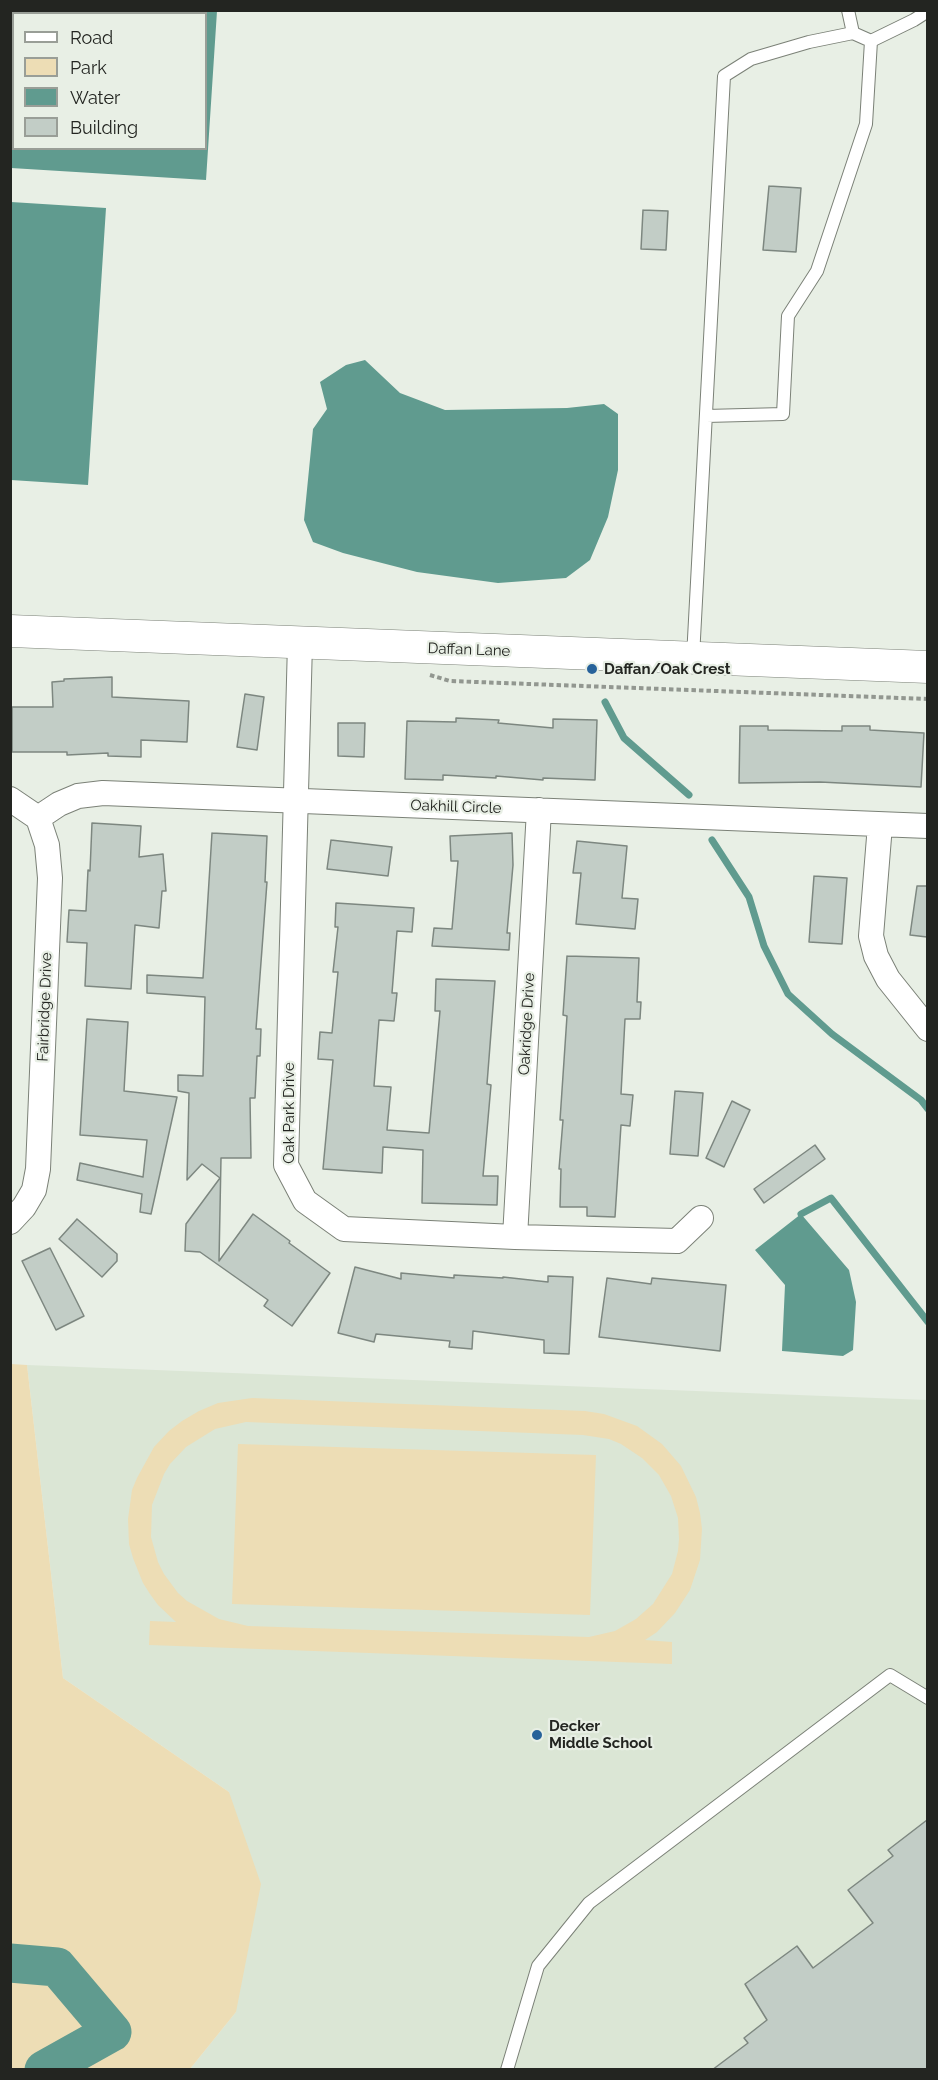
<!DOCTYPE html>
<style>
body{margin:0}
#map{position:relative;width:938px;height:2080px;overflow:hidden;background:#e8efe5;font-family:Raleway,sans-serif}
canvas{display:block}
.frame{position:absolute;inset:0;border:12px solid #232521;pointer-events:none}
.legend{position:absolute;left:12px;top:12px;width:195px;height:138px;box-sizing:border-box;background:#e8efe5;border:2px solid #999e97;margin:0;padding:8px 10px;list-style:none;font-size:18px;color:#232521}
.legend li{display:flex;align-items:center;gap:12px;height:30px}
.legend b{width:30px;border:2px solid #999e97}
</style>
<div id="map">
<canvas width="938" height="2080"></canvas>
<div class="frame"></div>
<ul class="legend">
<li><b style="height:8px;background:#fff"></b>Road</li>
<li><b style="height:16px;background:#edddb5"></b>Park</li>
<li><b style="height:16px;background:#609b8f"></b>Water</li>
<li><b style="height:16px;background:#c2cdc6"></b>Building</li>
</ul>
</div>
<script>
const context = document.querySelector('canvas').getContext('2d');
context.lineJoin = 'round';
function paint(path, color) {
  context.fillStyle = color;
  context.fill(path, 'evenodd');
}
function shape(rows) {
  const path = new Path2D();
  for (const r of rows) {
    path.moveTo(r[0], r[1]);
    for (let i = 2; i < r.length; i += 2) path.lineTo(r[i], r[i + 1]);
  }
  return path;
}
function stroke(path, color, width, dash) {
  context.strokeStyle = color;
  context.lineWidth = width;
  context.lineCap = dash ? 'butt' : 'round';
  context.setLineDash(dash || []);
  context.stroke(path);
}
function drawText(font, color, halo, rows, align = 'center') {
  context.font = font + ' Raleway,sans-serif';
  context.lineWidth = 4.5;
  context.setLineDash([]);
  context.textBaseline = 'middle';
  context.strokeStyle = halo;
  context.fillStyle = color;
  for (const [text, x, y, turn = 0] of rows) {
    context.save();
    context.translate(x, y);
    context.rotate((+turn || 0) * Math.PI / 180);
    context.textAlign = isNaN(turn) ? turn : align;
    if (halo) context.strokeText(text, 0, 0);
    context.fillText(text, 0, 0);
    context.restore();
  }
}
paint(shape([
 [27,1365,927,1400,927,2069,190,2069,236,2012,229,1792,63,1678]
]), '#dbe6d5');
paint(shape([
 [11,1364,27,1365,63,1678,229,1792,261,1884,236,2012,190,2069,11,2069],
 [252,1398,585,1411,604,1414,637,1426,662,1444,681,1466,696,1497,700,1513,702,1529,700,1560,690,1590,675,1613,657,1632,645,1640,672,1642,672,1664,149,1645,150,1621,176,1622,158,1605,150,1594,143,1583,133,1558,129,1544,128,1519,132,1490,137,1478,154,1447,169,1431,182,1421,199,1411,218,1403],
 [246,1422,583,1435,609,1439,621,1444,642,1458,659,1475,671,1496,678,1518,679,1539,678,1551,672,1574,653,1604,636,1619,615,1631,589,1637,248,1626,219,1619,187,1601,178,1593,164,1574,158,1562,151,1537,152,1505,164,1474,170,1464,186,1447,215,1429],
 [238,1444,596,1455,590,1615,232,1604]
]), '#edddb5');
paint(shape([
 [10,11,217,11,206,180,11,168],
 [14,14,206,14,206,148,14,148],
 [11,202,106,208,88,485,11,480],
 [365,360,400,393,445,410,567,408,604,404,618,414,618,470,608,517,590,560,566,578,498,583,417,572,343,553,313,542,304,520,313,429,327,409,320,382,346,365],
 [801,1214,849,1270,856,1302,853,1350,843,1356,782,1351,785,1285,755,1250]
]), '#609b8f');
stroke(shape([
 [605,702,624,738,689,795],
 [712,840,749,897,764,946,788,994,832,1034,921,1100,928,1109],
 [801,1214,831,1198,928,1322]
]), '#609b8f', 7);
stroke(shape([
 [10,1963,57,1967,112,2032,44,2070]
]), '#609b8f', 39);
const building = shape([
 [769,186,801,188,796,252,763,250,769,186],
 [643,210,668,211,666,250,641,249,643,210],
 [112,677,112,697,189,701,187,742,141,740,141,757,108,756,108,753,67,755,67,752,12,752,12,707,53,707,52,682,64,681,64,679,112,677],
 [245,694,264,697,257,750,237,747,245,694],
 [456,718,499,720,498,723,553,728,553,719,597,720,595,780,543,778,543,780,496,776,496,778,443,775,443,780,405,779,407,721,456,722,456,718],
 [338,723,365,723,364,757,338,756,338,723],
 [740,726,768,726,768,730,842,731,842,726,870,726,870,730,924,733,921,787,820,782,739,783,740,726],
 [92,823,141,826,139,857,163,854,166,891,162,891,159,928,135,925,131,989,85,986,87,943,67,942,69,910,86,911,88,870,90,871,92,823],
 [212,833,267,836,265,882,267,882,256,1029,261,1029,260,1056,257,1056,255,1098,250,1098,251,1158,221,1158,219,1261,253,1214,290,1241,289,1243,330,1273,292,1326,264,1306,268,1300,200,1252,185,1251,186,1224,220,1178,202,1164,187,1180,189,1093,178,1091,178,1075,203,1076,205,997,147,993,147,975,203,978,212,833],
 [512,833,513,865,507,933,510,933,509,950,432,946,434,928,452,929,458,861,451,861,450,836,512,833],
 [331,840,392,847,388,876,327,869,331,840],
 [577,841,627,846,622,898,638,899,635,929,576,924,581,873,573,873,577,841],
 [814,876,847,878,842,944,809,942,814,876],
 [917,886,927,886,927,937,910,935,917,886],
 [336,903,414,908,412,932,397,931,392,993,397,993,394,1021,379,1020,374,1086,391,1087,387,1130,429,1133,440,1011,435,1011,436,979,495,981,487,1084,491,1085,483,1176,498,1176,497,1205,422,1203,423,1150,383,1147,382,1173,323,1169,333,1060,318,1059,320,1032,332,1033,338,972,333,972,338,927,335,927,336,903],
 [567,956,639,958,637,1002,641,1002,640,1019,625,1019,621,1094,633,1095,630,1126,621,1125,615,1217,587,1216,587,1207,560,1207,561,1169,559,1169,563,1120,560,1120,567,1016,563,1015,567,956],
 [87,1019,128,1022,124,1091,177,1097,151,1214,140,1212,142,1194,77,1180,80,1163,143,1177,147,1140,80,1135,87,1019],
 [675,1091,703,1093,698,1156,670,1154,675,1091],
 [732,1101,750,1110,724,1167,706,1158,732,1101],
 [815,1145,825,1159,764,1203,754,1189,815,1145],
 [77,1219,117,1254,117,1261,102,1277,59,1239,77,1219],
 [50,1248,84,1316,56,1330,22,1261,50,1248],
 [355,1267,401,1279,401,1273,454,1278,454,1275,503,1278,503,1277,548,1282,548,1276,573,1277,569,1354,544,1353,544,1340,473,1331,472,1349,449,1347,450,1341,376,1334,374,1342,338,1333,355,1267],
 [607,1278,651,1284,652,1278,726,1285,720,1351,599,1337,607,1278],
 [927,1820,927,2070,712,2070,748,2043,744,2038,767,2020,745,1984,797,1946,813,1968,873,1923,848,1890,893,1856,888,1850,927,1820]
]);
paint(building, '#c2cdc6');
stroke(building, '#7d8780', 1.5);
const service = shape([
 [848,10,853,33],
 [706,416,783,414,788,316,817,271,866,124,871,41],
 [693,657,724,76,751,59,809,42,853,33,871,41,914,20,928,11],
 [507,2070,538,1966,589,1903,890,1675,928,1698]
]);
const minor = shape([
 [300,643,286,1165,305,1201,344,1229,515,1237,677,1241,701,1218],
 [10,799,38,818,47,845,50,878,38,1169,34,1190,24,1207,10,1222],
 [38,818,59,804,78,796,103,793,928,826],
 [880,825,871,936,876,956,888,979,928,1029],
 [515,1237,539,810]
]);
const tertiary = shape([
 [10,631,928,667]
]);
stroke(service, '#7b8177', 14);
stroke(minor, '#7b8177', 26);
stroke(tertiary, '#7b8177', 33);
stroke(shape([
 [430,675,450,681,928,699]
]), '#929790', 4, [4.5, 3]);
stroke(service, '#fff', 12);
stroke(minor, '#fff', 24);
stroke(tertiary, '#fff', 32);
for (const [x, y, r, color] of [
 [592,669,6,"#27629a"],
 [537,1735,6,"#27629a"]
]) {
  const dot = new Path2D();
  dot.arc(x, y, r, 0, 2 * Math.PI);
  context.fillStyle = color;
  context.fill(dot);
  stroke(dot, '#e8efe5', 2);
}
drawText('15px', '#232521', '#e8efe5', [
 ["Daffan Lane",469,650,2],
 ["Oakhill Circle",456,807,2],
 ["Fairbridge Drive",45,1007,-88],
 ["Oakridge Drive",527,1024,-87],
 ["Oak Park Drive",289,1113,-90]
]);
drawText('bold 15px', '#232521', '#e8efe5', [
 ["Daffan/Oak Crest",604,669],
 ["Decker",549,1726],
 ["Middle School",549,1743]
], 'left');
</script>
